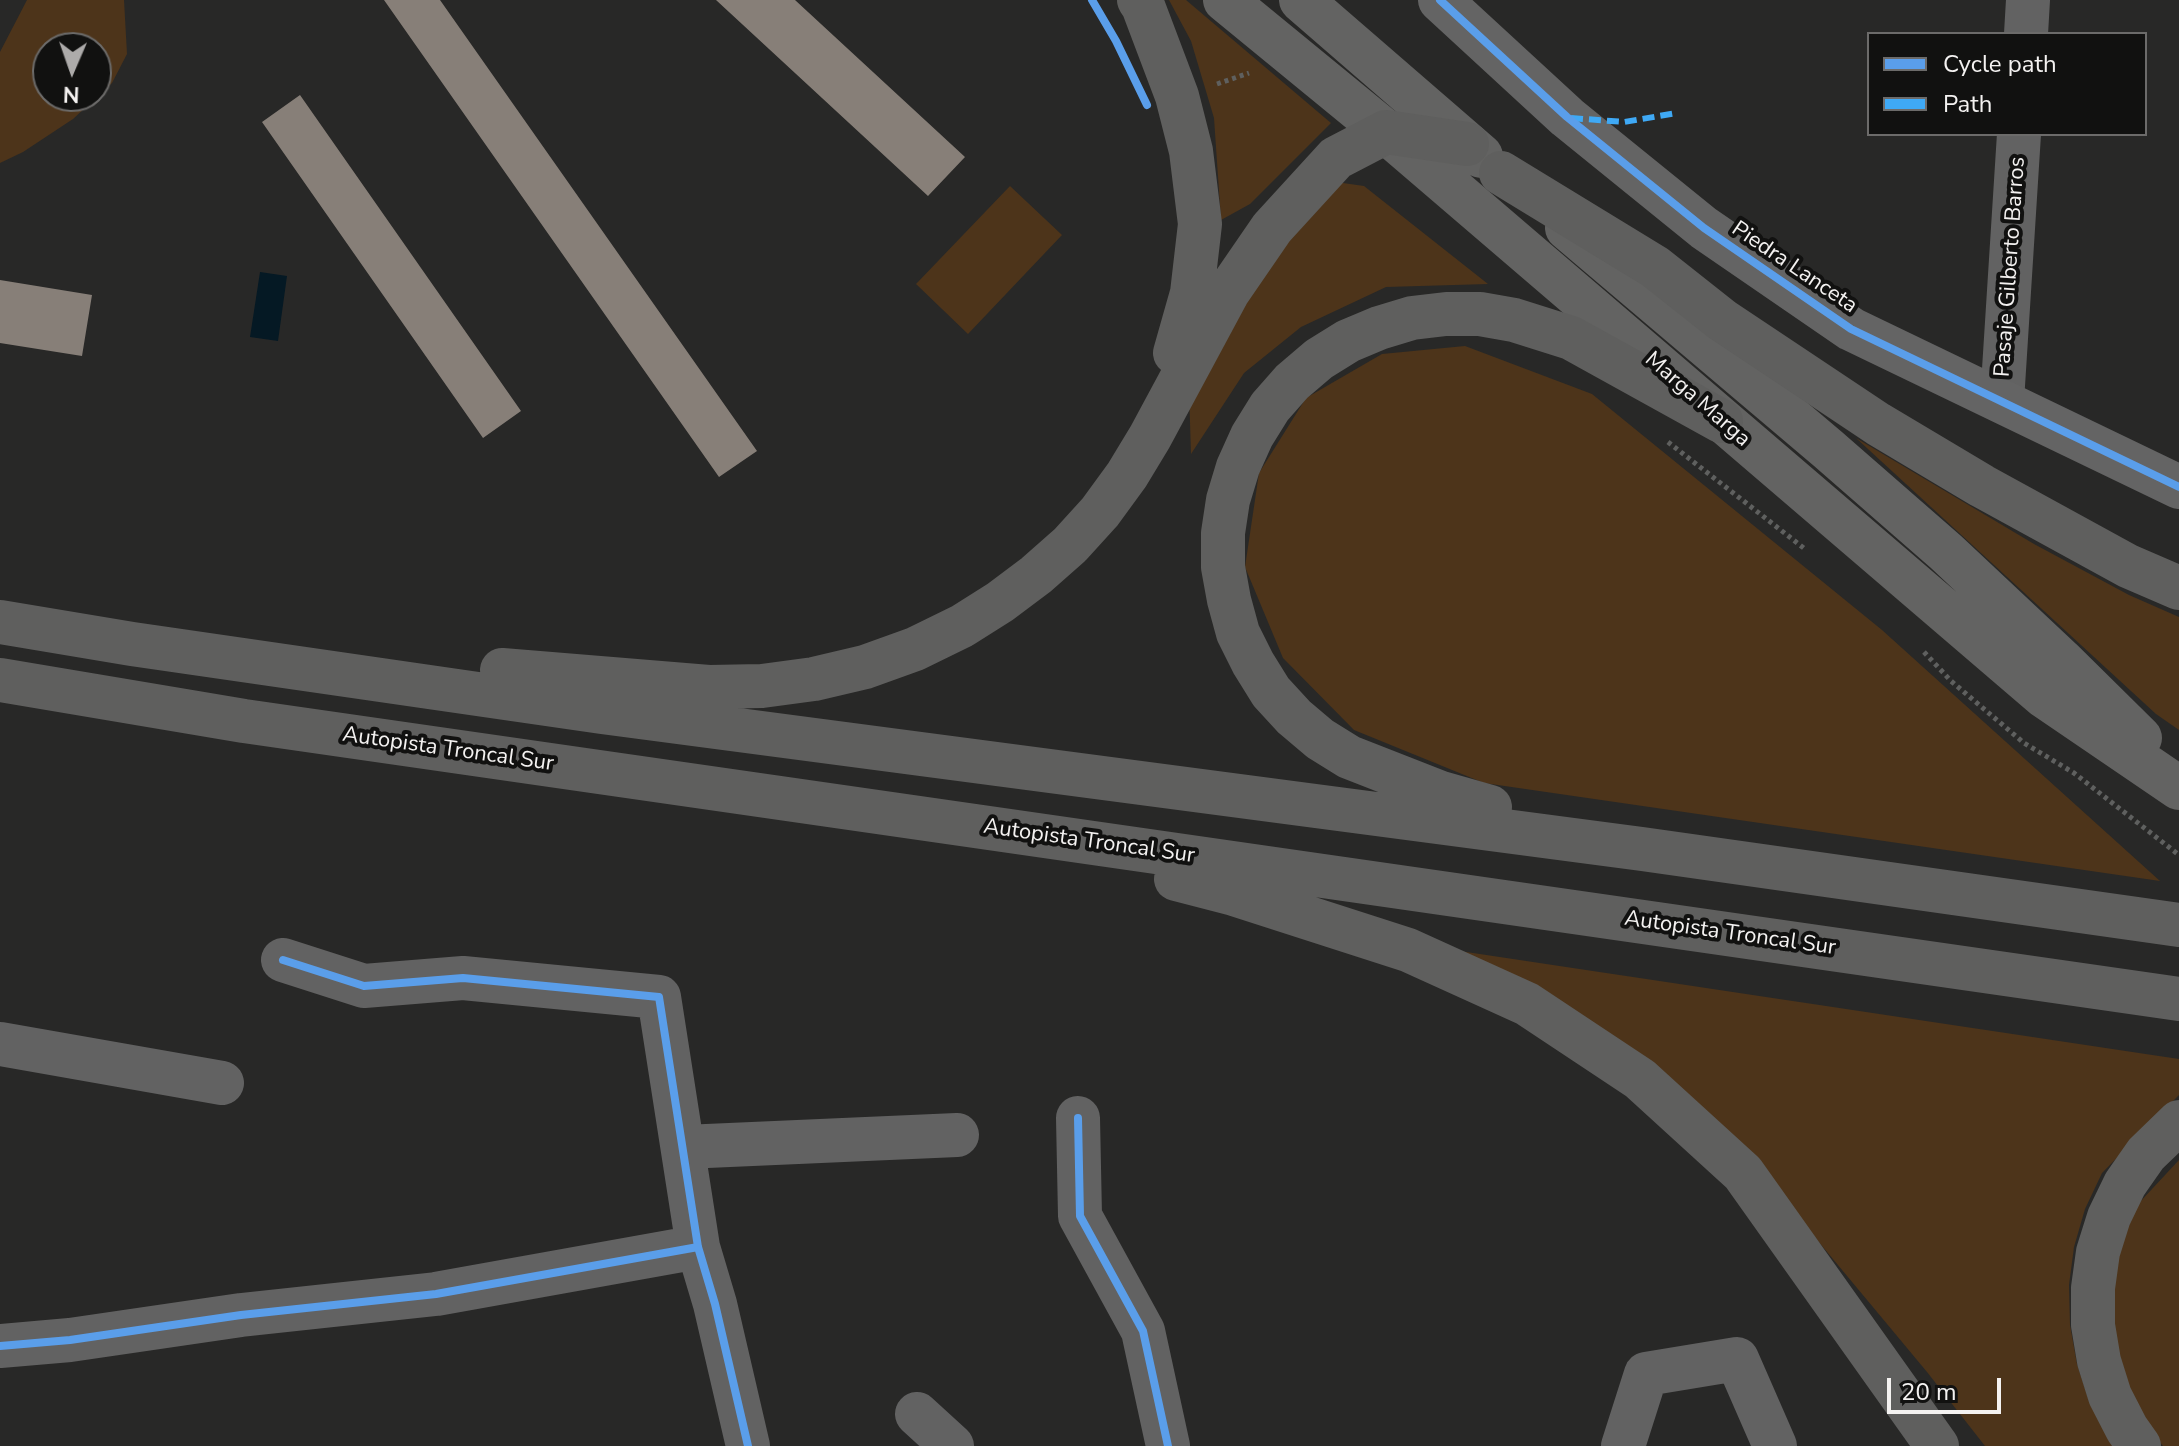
<!DOCTYPE html>
<style>
body{margin:0}
#map{position:relative;width:2179px;height:1446px;overflow:hidden;background:#282827;font-family:"Nunito Sans",sans-serif}
canvas{display:block}
.legend{position:absolute;left:1867px;top:32px;width:280px;height:104px;box-sizing:border-box;background:#111110;border:2px solid #6c6b6a;margin:0;padding:10px 14px;list-style:none;font-size:24px;color:#f4f2f1}
.legend li{display:flex;align-items:center;gap:16px;height:40px}
.legend b{width:40px;border:2px solid #6c6b6a}
.north{position:absolute;left:32px;top:32px;width:80px;height:80px;box-sizing:border-box;background:#111110;border:2px solid #6c6b6a;border-radius:50%;rotate:182deg;font-size:22px;font-weight:700;line-height:32px;text-align:center;color:#f4f2f1}
.north::after{content:'';display:block;margin:auto;width:28px;height:36px;background:#adabaa;clip-path:polygon(50% 0,100% 100%,50% 72%,0 100%)}
.scale{position:absolute;left:1887px;top:1378px;width:114px;height:36px;box-sizing:border-box;border:4px solid #f4f2f1;border-top:0;padding-left:10px;font-size:24px;line-height:28px;white-space:nowrap;color:#f4f2f1;-webkit-text-stroke:6px #111110;paint-order:stroke}
</style>
<div id="map">
<canvas width="2179" height="1446"></canvas>
<ul class="legend">
<li><b style="height:10px;background:#5a9eea"></b>Cycle path</li>
<li><b style="height:10px;background:#3fa9f5"></b>Path</li>
</ul>
<div class="north">N</div>
<div class="scale">20 m</div>
</div>
<script>
const context = document.querySelector('canvas').getContext('2d');
context.lineJoin = 'round';
function paint(path, color) {
  context.fillStyle = color;
  context.fill(path, 'evenodd');
}
function shape(rows) {
  const path = new Path2D();
  for (const r of rows) {
    path.moveTo(r[0], r[1]);
    for (let i = 2; i < r.length; i += 2) path.lineTo(r[i], r[i + 1]);
  }
  return path;
}
function stroke(path, color, width, dash) {
  context.strokeStyle = color;
  context.lineWidth = width;
  context.lineCap = dash ? 'butt' : 'round';
  context.setLineDash(dash || []);
  context.stroke(path);
}
function drawText(font, color, halo, rows, align = 'center') {
  context.font = font + ' "Nunito Sans",sans-serif';
  context.lineWidth = 8;
  context.setLineDash([]);
  context.textBaseline = 'middle';
  context.strokeStyle = halo;
  context.fillStyle = color;
  for (const [text, x, y, turn = 0] of rows) {
    context.save();
    context.translate(x, y);
    context.rotate((+turn || 0) * Math.PI / 180);
    context.textAlign = isNaN(turn) ? turn : align;
    if (halo) context.strokeText(text, 0, 0);
    context.fillText(text, 0, 0);
    context.restore();
  }
}
paint(shape([
 [27,0,124,0,127,54,112,83,73,119,23,152,0,163,0,52],
 [48,48,96,48,96,96,48,96],
 [1169,0,1186,0,1331,123,1250,204,1221,220,1214,118,1191,41],
 [1336,182,1364,186,1488,284,1386,287,1301,327,1244,373,1191,454,1189,390,1242,299],
 [1010,186,1062,235,968,334,916,284],
 [1465,346,1592,394,1882,630,2160,881,1484,783,1354,730,1283,658,1245,567,1259,473,1306,398,1382,354],
 [1856,438,2034,544,2129,595,2179,617,2179,730,2156,714],
 [1453,950,2179,1059,2179,1095,2102,1173,2085,1209,2074,1247,2069,1285,2070,1325,2077,1364,2089,1401,2113,1446,1985,1446,1927,1372,1758,1169],
 [2179,1160,2179,1446,2163,1446,2132,1408,2104,1312,2126,1217]
]), '#4d341a');
paint(shape([
 [260,272,287,276,278,341,250,337]
]), '#051924');
paint(shape([
 [384,0,440,0,757,451,719,477],
 [716,0,795,0,965,157,928,196],
 [300,95,521,411,483,438,262,122],
 [0,280,92,295,82,356,0,343]
]), '#877f78');
stroke(shape([
 [1217,84,1249,73],
 [1668,442,1805,549],
 [1924,652,1951,681,2024,743,2074,773,2179,855]
]), '#5f605f', 5, [4, 4]);
stroke(shape([
 [2026,34,2028,0],
 [2002,401,2019,134],
 [283,960,364,986,463,978,659,997,698,1247,715,1304,748,1446],
 [0,1044,222,1083],
 [1078,1118,1080,1216,1143,1331,1168,1446],
 [684,1147,957,1135],
 [0,1346,70,1340,241,1315,436,1294,698,1247],
 [917,1414,952,1446],
 [1623,1446,1646,1374,1737,1359,1775,1446]
]), '#626262', 44);
stroke(shape([
 [1440,0,1567,117,1704,228,1851,329,2179,487]
]), '#646464', 44);
stroke(shape([
 [1225,0,1386,132,2044,696,2179,788],
 [1301,0,1481,156],
 [1567,228,1828,449,1946,552,2061,660,2140,738]
]), '#636362', 44);
stroke(shape([
 [1139,0,1143,6,1177,96,1191,151,1200,224,1192,293,1175,353],
 [1501,173,1655,267,1722,320,1878,424,1982,486,2128,566,2179,588],
 [0,622,132,644,602,712,1642,849,2179,925],
 [502,670,709,687,762,686,814,679,865,667,915,649,962,626,1000,602,1036,575,1070,545,1100,512,1127,475,1150,437,1228,292,1272,228,1336,158,1386,132,1467,144],
 [0,680,244,721,2179,999],
 [1490,807,1441,793,1349,757,1320,739,1294,717,1271,692,1253,663,1238,633,1229,600,1223,567,1223,533,1228,500,1238,467,1252,436,1270,407,1292,382,1319,359,1348,341,1379,328,1412,318,1446,314,1480,314,1514,320,1571,338,1721,421],
 [1176,879,1234,894,1408,950,1527,1004,1640,1079,1743,1173,1937,1446],
 [2139,1446,2127,1429,2110,1396,2099,1361,2093,1325,2093,1288,2098,1252,2109,1217,2125,1184,2146,1154,2179,1122]
]), '#5f5f5e', 44);
stroke(shape([
 [1571,118,1624,122,1677,113]
]), '#3fa9f5', 6, [12, 6]);
stroke(shape([
 [1092,0,1116,41,1147,105],
 [1440,0,1567,117,1704,228,1851,329,2179,487],
 [283,960,364,986,463,978,659,997,698,1247,715,1304,748,1446],
 [1078,1118,1080,1216,1143,1331,1168,1446],
 [0,1346,70,1340,241,1315,436,1294,698,1247]
]), '#5a9eea', 8);
drawText('22px', '#f4f2f1', '#111110', [
 ["Pasaje Gilberto Barros",2011,267,-86],
 ["Piedra Lanceta",1794,268,34],
 ["Marga Marga",1697,400,41],
 ["Autopista Troncal Sur",448,750,8],
 ["Autopista Troncal Sur",1089,842,8],
 ["Autopista Troncal Sur",1730,934,8]
]);
</script>
